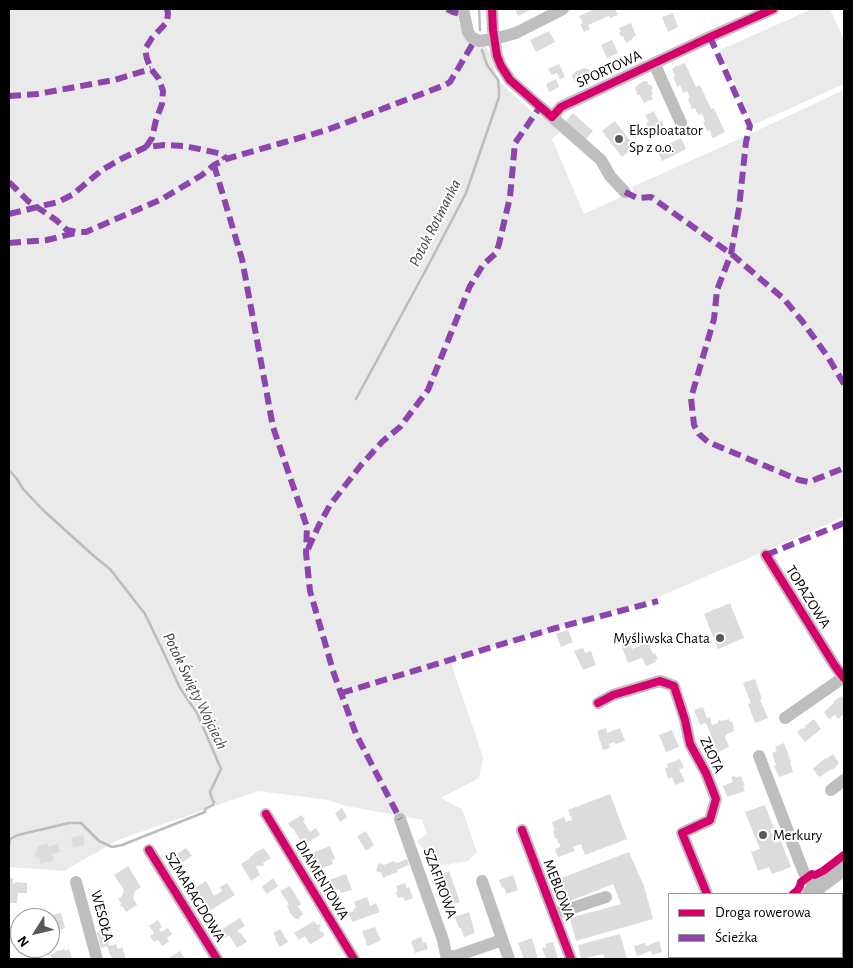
<!DOCTYPE html>
<meta charset="utf-8">
<style>
body{margin:0}
#map{position:relative;width:853px;height:968px;overflow:hidden;background:#fff;font-family:"Alegreya Sans",sans-serif}
canvas{display:block}
.frame{position:absolute;inset:0;border:10px solid #000;pointer-events:none}
.legend{position:absolute;left:668px;top:893px;width:175px;height:65px;box-sizing:border-box;background:#fff;border:1px solid #999;margin:0;padding:6px 9px;list-style:none;font-size:15px;color:#000}
.legend li{display:flex;align-items:center;gap:10px;height:25px}
.legend b{width:25px;border:1px solid #999}
.north{position:absolute;left:10px;top:908px;width:50px;height:50px;box-sizing:border-box;background:#fff;border:1px solid #999;border-radius:50%;rotate:234deg;font-size:14px;font-weight:700;line-height:20px;text-align:center;color:#000}
.north::after{content:'';display:block;margin:auto;width:18px;height:22px;background:#595959;clip-path:polygon(50% 0,100% 100%,50% 72%,0 100%)}
</style>
<div id="map">
<canvas width="853" height="968"></canvas>
<div class="frame"></div>
<ul class="legend">
<li><b style="height:6px;background:#d6006c"></b>Droga rowerowa</li>
<li><b style="height:6px;background:#8e44ad"></b>Ścieżka</li>
</ul>
<div class="north">N</div>
</div>
<script>
const context = document.querySelector('canvas').getContext('2d');
context.lineJoin = 'round';
function paint(path, color) {
  context.fillStyle = color;
  context.fill(path, 'evenodd');
}
function shape(rows) {
  const path = new Path2D();
  for (const r of rows) {
    path.moveTo(r[0], r[1]);
    for (let i = 2; i < r.length; i += 2) path.lineTo(r[i], r[i + 1]);
  }
  return path;
}
function stroke(path, color, width, dash) {
  context.strokeStyle = color;
  context.lineWidth = width;
  context.lineCap = dash ? 'butt' : 'round';
  context.setLineDash(dash || []);
  context.stroke(path);
}
function drawText(font, color, halo, rows, align = 'center') {
  context.font = font + ' "Alegreya Sans",sans-serif';
  context.lineWidth = 4;
  context.setLineDash([]);
  context.textBaseline = 'middle';
  context.strokeStyle = halo;
  context.fillStyle = color;
  for (const [text, x, y, turn = 0] of rows) {
    context.save();
    context.translate(x, y);
    context.rotate((+turn || 0) * Math.PI / 180);
    context.textAlign = isNaN(turn) ? turn : align;
    if (halo) context.strokeText(text, 0, 0);
    context.fillText(text, 0, 0);
    context.restore();
  }
}
paint(shape([
 [9,9,457,9,459,24,489,50,496,73,501,83,533,113,550,121,560,132,552,139,584,214,634,191,632,187,739,139,844,90,844,517,649,601,450,660,483,757,479,778,441,798,462,809,477,852,468,861,427,868,427,854,417,841,427,834,422,820,346,806,328,800,258,791,118,840,64,871,9,867],
 [812,9,830,9,844,40,844,84,753,125,720,50]
]), '#eaeaea');
stroke(shape([
 [479,9,480,30],
 [356,399,429,264,466,193,499,97,499,89,498,80,487,65,482,50],
 [9,470,17,479,23,489,44,511,95,557,110,569,145,614,161,647,180,688,197,713,221,769,210,792,212,799,214,802,213,805,205,809,205,812,122,845,112,847,99,841,81,823,69,823,18,835,10,839,9,844]
]), '#bcbcbc', 2.5);
paint(shape([
 [515,9,532,9,518,16],
 [595,9,615,9,618,15,610,18,609,16,588,25,590,29,584,32,580,24,583,23,579,16],
 [673,13,678,27,668,32,662,17],
 [631,23,636,36,633,37,632,40,626,43,623,36,621,37,619,32,621,32,619,28],
 [549,31,555,42,536,52,530,40],
 [612,40,618,53,607,58,601,45],
 [685,63,696,87,700,85,711,109,714,108,725,132,713,138,712,137,710,130,707,131,703,122,705,121,702,114,698,115,695,108,692,109,688,99,690,98,687,91,683,93,680,85,677,87,673,77,675,76,672,69,676,66,677,66],
 [559,64,565,77,560,79,557,73,552,75,548,69],
 [584,68,591,70,591,76,575,82,571,75,575,73,574,72],
 [556,79,559,87,549,92,546,84],
 [643,81,647,81,649,85,651,84,653,89,651,90,653,94,651,95,653,99,644,103,640,95,637,95,635,87],
 [654,111,659,122,662,121,665,130,655,135,653,131,651,132,646,123,649,122,645,115],
 [573,113,593,131,585,140,565,122],
 [615,121,635,147,622,157,602,131],
 [681,138,686,149,662,161,657,150],
 [730,603,744,638,718,649,704,614],
 [568,630,573,642,561,647,556,634],
 [629,642,632,649,648,642,653,654,655,653,658,659,655,660,656,662,646,666,642,658,628,663,621,645],
 [583,648,585,653,591,651,596,665,583,670,574,651],
 [755,679,762,699,760,700,768,718,755,723,748,704,751,703,743,683],
 [841,696,844,698,844,711,843,712,844,714,838,719,835,715,829,719,824,712,834,703,833,702],
 [703,707,707,718,710,717,712,725,718,723,718,721,720,720,722,721,729,719,730,722,732,722,734,727,733,728,734,731,727,734,725,737,729,747,718,752,706,723,700,725,694,710],
 [814,719,821,729,805,742,797,732,802,728,803,729,806,727,805,726],
 [606,728,607,733,620,728,625,741,615,744,615,742,609,744,610,748,603,750,597,731],
 [672,730,679,747,666,752,659,735],
 [784,743,791,762,790,762,793,772,779,777,774,766,776,765,772,753,777,751,775,747],
 [833,754,839,763,833,770,832,769,819,777,813,769,825,758,826,759],
 [680,759,684,768,679,769,685,781,675,785,672,777,668,779,665,769,668,767,667,764],
 [735,776,736,778,741,776,745,786,743,787,745,791,727,797,723,786,733,782,731,777],
 [610,794,627,839,585,855,581,844,573,847,575,851,558,857,555,849,560,847,560,844,557,842,558,839,555,838,553,831,555,830,552,822,564,817,566,822,572,820,568,810],
 [765,805,774,828,770,829,775,843,781,841,791,867,772,874,769,867,758,871,751,852,760,849,745,812],
 [342,808,347,817,340,822,335,813],
 [302,815,305,820,303,821,310,832,316,828,320,835,303,845,293,828,291,828,288,823],
 [366,831,374,845,366,851,357,836],
 [83,835,85,845,73,848,71,838],
 [48,844,48,847,58,844,60,852,52,854,54,860,40,864,39,857,36,858,35,852,38,850,37,846],
 [330,846,335,859,332,860,333,864,322,868,322,871,320,872,316,870,315,867,316,865,318,864,316,858,311,860,309,854],
 [186,848,192,856,178,865,175,859,177,858,175,855],
 [264,848,271,858,263,863,264,865,261,867,259,865,256,867,260,875,251,881,241,864,249,859,249,858,254,854,254,853],
 [629,852,644,886,653,919,576,941,570,918,621,904,613,884,560,905,551,882],
 [407,859,409,865,397,870,398,872,391,874,391,876,389,875,383,878,381,873,376,871,379,863,384,865,393,861,397,863],
 [128,866,141,887,135,891,133,898,137,905,126,912,123,907,120,906,121,903,118,899,122,896,124,890,114,875],
 [449,871,460,902,449,905,447,899,446,900,439,882,441,882,438,875],
 [346,874,352,890,341,893,339,889,333,891,329,880],
 [513,875,518,890,506,894,504,887,502,888,499,880],
 [9,878,13,878,13,884,15,884,15,882,27,883,27,893,18,893,17,903,9,903],
 [273,878,278,886,267,894,262,887],
 [206,881,214,896,222,891,220,887,227,883,235,895,208,912,199,899,196,896,197,894,193,889],
 [405,883,407,888,409,887,413,898,405,901,403,897,398,898,396,892,398,891,396,886],
 [290,886,301,904,298,906,303,914,298,919,295,919,290,913,287,906,289,904,280,891],
 [367,897,370,906,376,903,380,912,352,922,349,913,354,911,353,909,356,908,354,902],
 [469,912,475,933,464,937,461,928,459,928,455,917],
 [61,913,65,928,50,933,50,918,43,917],
 [240,918,245,926,238,930,239,933,240,932,247,942,237,948,229,935,224,939,219,931],
 [158,920,162,927,159,929,161,932,168,928,172,934,167,938,169,942,162,946,158,940,154,942,150,936,154,933,149,926],
 [314,921,317,925,319,924,321,926,319,928,321,932,323,932,324,936,311,944,310,944,305,936,299,940,294,933],
 [18,924,20,930,20,941,9,944,9,927],
 [375,927,379,937,381,938,380,941,368,946,366,944,366,941,362,931],
 [280,929,288,942,280,947,275,939,276,938,273,933],
 [105,930,109,946,116,944,118,949,122,947,126,959,112,959,111,955,110,955,107,946,101,948,97,932],
 [620,934,627,959,605,959,603,954,581,959,578,945],
 [421,937,423,943,426,942,428,949,415,953,411,941],
 [532,938,538,959,524,959,518,943],
 [659,941,662,952,652,955,651,951,637,956,634,946,645,943,646,946],
 [553,942,558,958,546,959,542,948,546,947,545,944],
 [64,949,65,951,69,949,72,959,52,959,50,955,55,953,55,952],
 [180,951,185,959,167,959]
]), '#dcdcdc');
const major = shape([
 [809,894,844,868],
 [718,959,722,957]
]);
stroke(major, '#dbdbdb', 16);
stroke(shape([
 [463,9,468,32,471,37,479,41,494,39,516,33,563,9],
 [492,9,493,30,497,56,501,66,510,80,552,117,561,107,710,37,773,9],
 [654,63,681,123],
 [552,117,601,160,610,176,625,192],
 [766,555,835,666,844,678],
 [598,703,613,695,660,681,674,686,685,720,690,744,706,773,716,799,710,820,682,833,707,894],
 [785,718,844,677],
 [759,756,804,873,819,894],
 [831,790,844,780],
 [266,814,354,959],
 [400,819,443,940,447,959],
 [522,830,571,959],
 [149,850,217,959],
 [482,881,509,959],
 [76,882,97,959],
 [842,913,844,916],
 [554,914,606,897],
 [447,957,456,956,502,940]
]), '#bebebe', 12);
stroke(major, '#bdbdbd', 15);
stroke(shape([
 [447,9,453,12,464,15],
 [710,37,750,126,746,142,739,208,731,254,717,290,714,319,691,398,694,425,699,434,708,442,799,480,809,482,844,468],
 [9,96,37,94,114,80,151,69],
 [146,147,152,138,156,120,162,104,163,91,159,79,151,69,147,59,145,49,152,38,167,22,168,13,167,9],
 [214,165,242,259,273,427,307,527,306,553,310,591,334,674,356,734,400,819],
 [9,182,28,201,56,220,67,230,77,232,86,232,162,199,202,175,214,165,226,159,327,130,445,85,450,82,475,40],
 [625,192,637,198,651,197,734,256,764,282,784,299,802,321,828,357,844,384],
 [9,214,58,202,72,195,102,170,119,160,146,147,164,145,185,146,222,154,226,159],
 [9,243,47,240,75,233],
 [308,549,319,525,330,505,361,465,383,441,400,427,428,390,470,286,483,265,496,253,499,244,510,197,515,143,540,107],
 [766,555,844,523],
 [341,693,552,629,658,601],
 [705,959,708,957]
]), '#8e44ad', 6, [12, 6]);
stroke(shape([
 [492,9,493,30,497,56,501,66,510,80,552,117,561,107,710,37,773,9],
 [766,555,835,666,844,678],
 [598,703,613,695,660,681,674,686,685,720,690,744,706,773,716,799,710,820,682,833,707,894],
 [266,814,354,959],
 [522,830,571,959],
 [149,850,217,959],
 [793,894,797,891,800,886,801,882,812,874,815,875,823,871,844,855]
]), '#d6006c', 8);
for (const [x, y, r, color] of [
 [619,139,5,"#595959"],
 [720,638,5,"#595959"],
 [763,835,5,"#595959"]
]) {
  const dot = new Path2D();
  dot.arc(x, y, r, 0, 2 * Math.PI);
  context.fillStyle = color;
  context.fill(dot);
  stroke(dot, '#fff', 2);
}
drawText('15px', '#000', '#fff', [
 ["SPORTOWA",609,69,-25],
 ["TOPAZOWA",808,597,58],
 ["ZŁOTA",712,755,65],
 ["DIAMENTOWA",322,880,59],
 ["SZAFIROWA",440,883,70],
 ["MEBLOWA",559,890,69],
 ["SZMARAGDOWA",195,897,59],
 ["WESOŁA",102,916,75]
]);
drawText('15px', '#000', '#fff', [
 ["Eksploatator",629,130],
 ["Sp z o.o.",629,147],
 ["Myśliwska Chata",710,638,"right"],
 ["Merkury",773,835]
], 'left');
drawText('italic 16px', '#404040', '#fff', [
 ["Potok Rotmanka",435,223,-63],
 ["Potok Święty Wojciech",195,691,64]
]);
</script>
